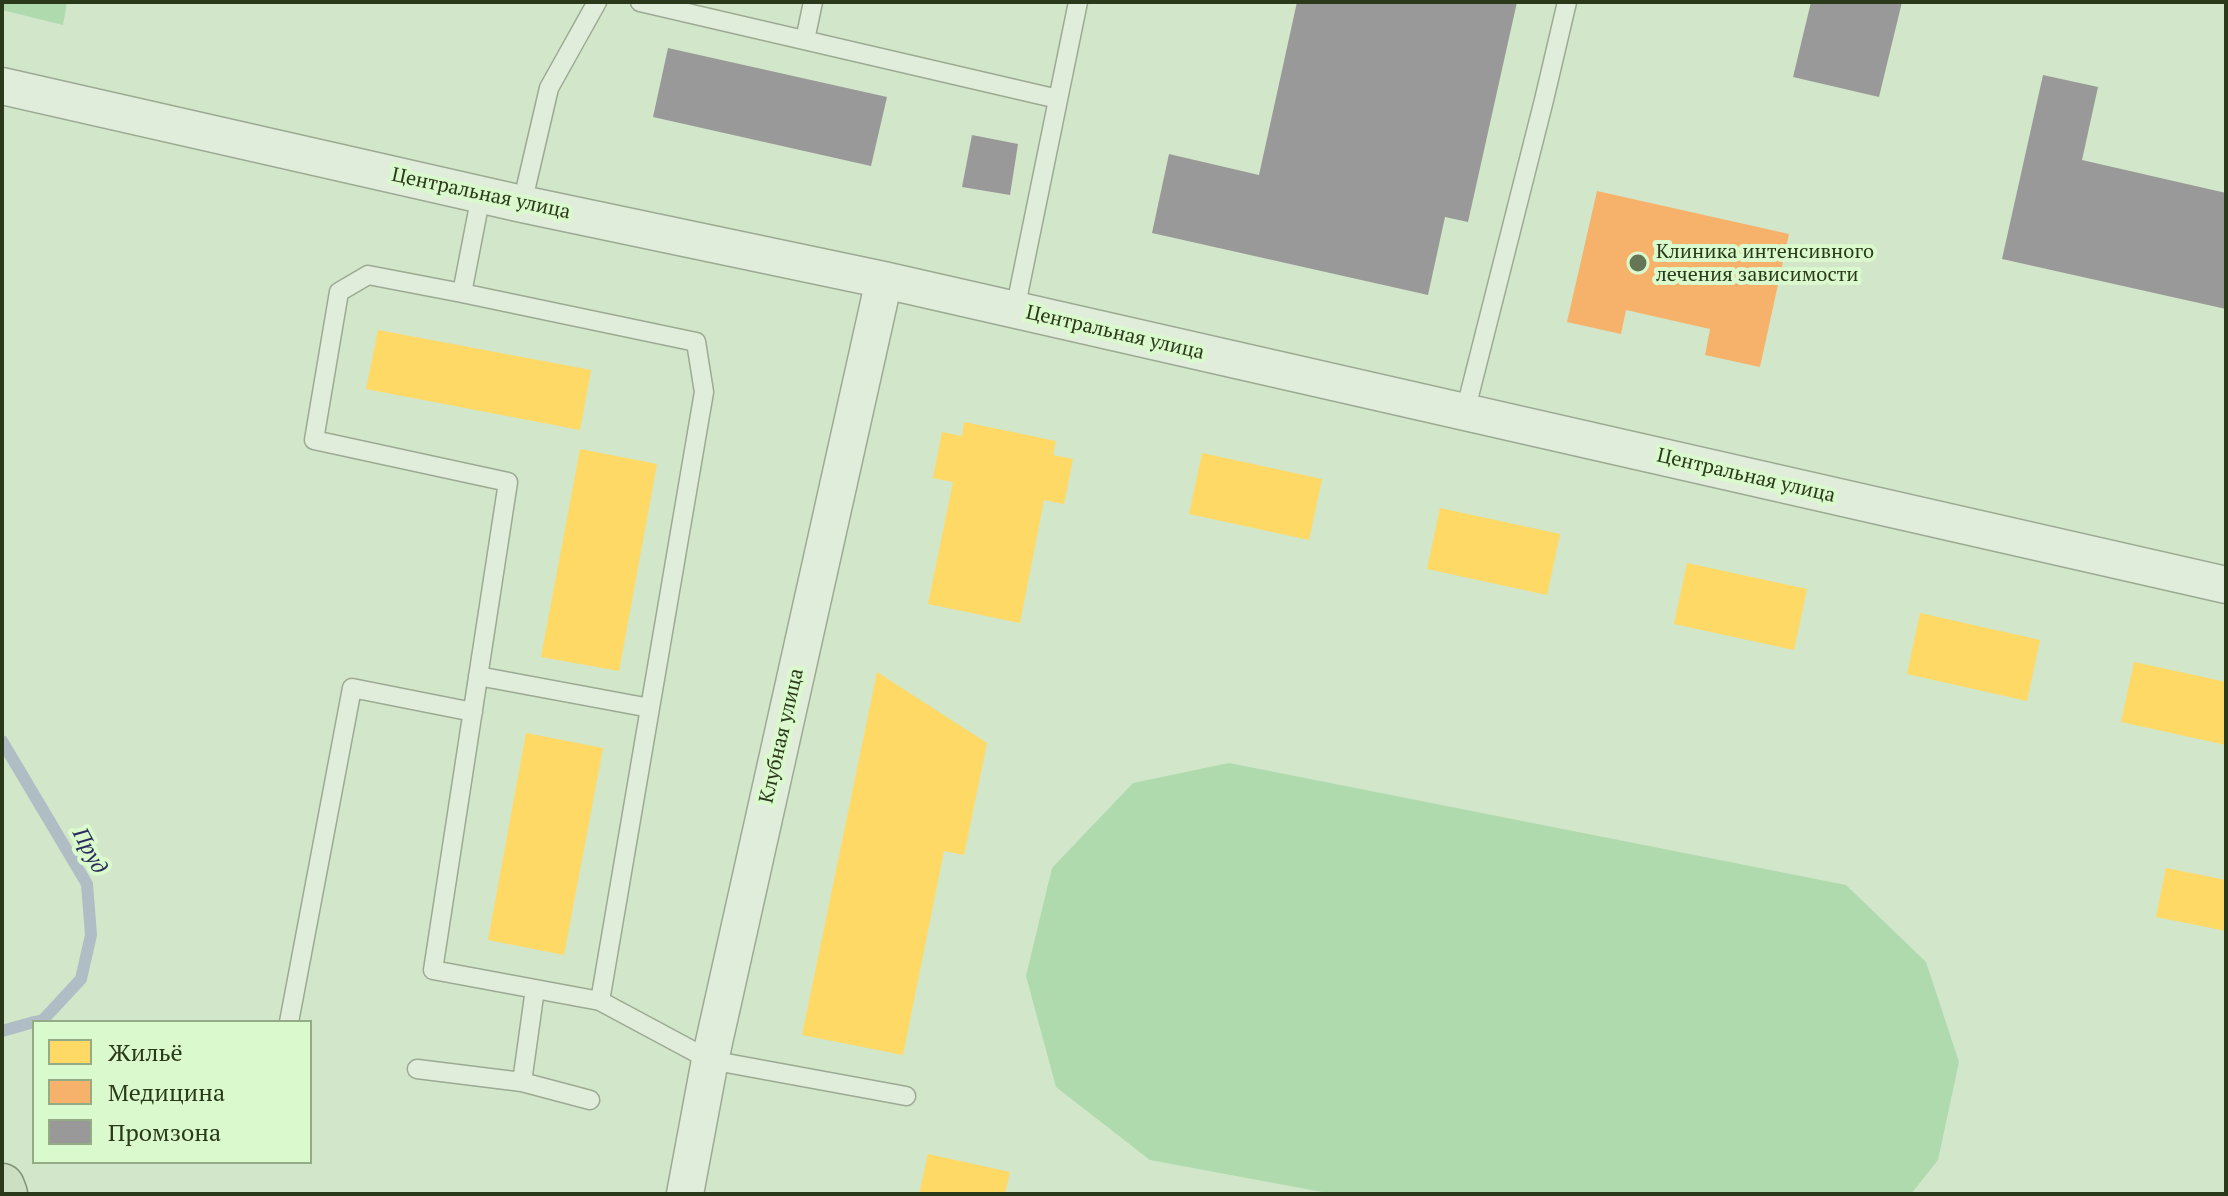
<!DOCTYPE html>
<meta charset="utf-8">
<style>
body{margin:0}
#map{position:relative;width:2228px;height:1196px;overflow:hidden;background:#d2e6c9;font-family:"PT Serif",serif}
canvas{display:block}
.frame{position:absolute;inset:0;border:4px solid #2a391a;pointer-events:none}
.legend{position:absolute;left:32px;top:1020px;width:280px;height:144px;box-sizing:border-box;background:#daf9cd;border:2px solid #94ac85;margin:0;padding:10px 14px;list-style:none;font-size:24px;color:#2a391a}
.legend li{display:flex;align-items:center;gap:16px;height:40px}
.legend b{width:40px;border:2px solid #94ac85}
</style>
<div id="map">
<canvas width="2228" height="1196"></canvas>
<div class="frame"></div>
<ul class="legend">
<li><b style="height:22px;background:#ffd966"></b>Жильё</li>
<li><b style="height:22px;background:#f6b26b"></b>Медицина</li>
<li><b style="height:22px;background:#999"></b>Промзона</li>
</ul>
</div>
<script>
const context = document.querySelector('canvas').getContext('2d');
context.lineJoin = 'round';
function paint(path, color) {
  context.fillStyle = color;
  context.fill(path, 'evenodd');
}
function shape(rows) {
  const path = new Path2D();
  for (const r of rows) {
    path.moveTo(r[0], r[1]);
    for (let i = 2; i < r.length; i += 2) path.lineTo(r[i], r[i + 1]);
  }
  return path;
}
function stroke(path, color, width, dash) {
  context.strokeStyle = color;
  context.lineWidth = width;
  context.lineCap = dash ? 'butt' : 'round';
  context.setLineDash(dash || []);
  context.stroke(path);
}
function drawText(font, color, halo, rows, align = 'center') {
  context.font = font + ' "PT Serif",serif';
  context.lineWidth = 8;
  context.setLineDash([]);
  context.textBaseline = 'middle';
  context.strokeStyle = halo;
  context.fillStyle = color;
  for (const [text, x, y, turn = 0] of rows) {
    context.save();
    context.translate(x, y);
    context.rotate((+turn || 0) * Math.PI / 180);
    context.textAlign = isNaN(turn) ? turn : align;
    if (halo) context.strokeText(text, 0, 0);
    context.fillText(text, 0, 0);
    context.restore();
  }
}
paint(shape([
 [2,2,67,2,63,25,2,10],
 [1229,763,1846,885,1926,962,1959,1062,1938,1160,1911,1194,1333,1194,1150,1160,1056,1087,1026,976,1052,868,1133,783]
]), '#aedaae');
paint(shape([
 [378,330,591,370,580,430,366,389],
 [964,422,1056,441,1053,455,1073,459,1064,504,1044,500,1020,623,928,604,953,482,933,478,942,432,962,436],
 [580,449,657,464,619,671,541,657],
 [1202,453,1322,479,1309,540,1189,514],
 [1440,508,1560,534,1547,595,1427,569],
 [1687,563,1807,589,1794,650,1674,624],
 [1920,613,2040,640,2027,701,1907,674],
 [2134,662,2226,682,2226,745,2121,722],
 [877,672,987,743,964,855,944,851,903,1055,802,1035],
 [526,733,603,748,564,955,488,940],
 [2166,868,2226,880,2226,931,2156,917],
 [928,1154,1010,1172,1005,1194,919,1194]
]), '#ffd966');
paint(shape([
 [1597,191,1789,234,1760,367,1705,355,1710,329,1626,310,1621,334,1567,322]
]), '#f6b26b');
paint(shape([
 [1297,2,1517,2,1468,222,1445,217,1428,295,1152,233,1169,154,1259,175],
 [1811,2,1902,2,1879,97,1793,77],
 [668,48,887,97,871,166,653,117],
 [2043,75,2098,87,2082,160,2226,193,2226,309,2002,259],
 [972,135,1018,144,1010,195,962,187]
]), '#999');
stroke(shape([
 [2,741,87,884,91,935,81,979,43,1020,35,1022],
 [2,1031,34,1022]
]), '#b0bdc5', 12);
const service = shape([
 [640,2,1058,99],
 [805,40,813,2],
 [481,195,462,293,368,275,339,292,314,440,508,482,433,970,600,1001,710,1060,906,1096],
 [522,204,549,88,597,2],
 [462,293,696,342,704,392,650,708,478,676],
 [1015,310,1078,2],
 [1465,412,1544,100,1567,2],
 [535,989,522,1082,590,1100],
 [600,1001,650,708],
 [289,1022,352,688,473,712],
 [417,1069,522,1082]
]);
const minor = shape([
 [2,86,522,204,884,280,2226,585],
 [685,1194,710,1060,884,280]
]);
const trunk = shape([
 [2,1186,5,1194]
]);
stroke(service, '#9caa93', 21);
stroke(minor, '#9caa93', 39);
stroke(trunk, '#829079', 47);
stroke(service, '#e0eddb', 18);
stroke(minor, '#e0eddb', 36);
stroke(trunk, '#cddfc2', 44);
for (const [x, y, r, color] of [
 [1638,263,10,"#657657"]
]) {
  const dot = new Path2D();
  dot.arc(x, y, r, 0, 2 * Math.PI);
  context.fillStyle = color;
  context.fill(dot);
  stroke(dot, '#daf9cd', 3);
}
drawText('20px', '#2a391a', '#daf9cd', [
 ["Центральная улица",481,194,12],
 ["Центральная улица",1115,333,13],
 ["Центральная улица",1746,476,13],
 ["Клубная улица",782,736,-77]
]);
drawText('20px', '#2a391a', '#daf9cd', [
 ["Клиника интенсивного",1656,252],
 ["лечения зависимости",1656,275]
], 'left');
drawText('italic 22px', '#282c5a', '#daf9cd', [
 ["Пруд",89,851,62]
]);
</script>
